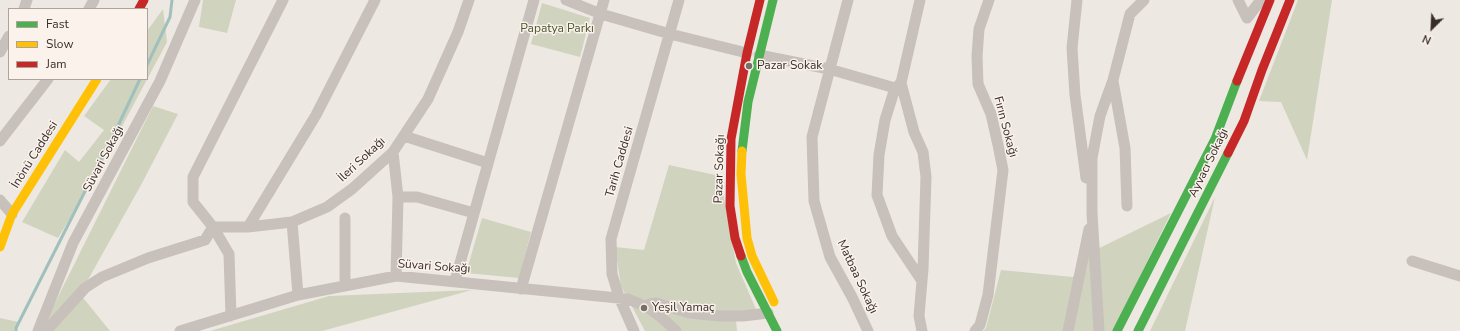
<!DOCTYPE html>
<meta charset="utf-8">
<style>
body{margin:0}
#map{position:relative;width:1460px;height:331px;overflow:hidden;background:#eee8e2;font-family:"Nunito Sans",sans-serif}
canvas{display:block}
.legend{position:absolute;left:8px;top:8px;width:140px;height:72px;box-sizing:border-box;background:#faf2eb;border:1px solid #aca39e;margin:0;padding:5px 7px;list-style:none;font-size:12px;color:#382d2a}
.legend li{display:flex;align-items:center;gap:8px;height:20px}
.legend b{width:20px;border:1px solid #aca39e}
.north{position:absolute;left:1412px;top:8px;width:40px;height:40px;-webkit-text-stroke:3px #faf2eb;paint-order:stroke;rotate:204deg;font-size:11px;font-weight:700;line-height:16px;text-align:center;color:#382d2a}
.north::after{content:'';display:block;margin:auto;width:14px;height:18px;background:#382d2a;clip-path:polygon(50% 0,100% 100%,50% 72%,0 100%)}
</style>
<div id="map">
<canvas width="1460" height="331"></canvas>
<ul class="legend">
<li><b style="height:5px;background:#4caf50"></b>Fast</li>
<li><b style="height:5px;background:#ffc107"></b>Slow</li>
<li><b style="height:5px;background:#c62828"></b>Jam</li>
</ul>
<div class="north">N</div>
</div>
<script>
const context = document.querySelector('canvas').getContext('2d');
context.lineJoin = 'round';
function paint(path, color) {
  context.fillStyle = color;
  context.fill(path, 'evenodd');
}
function shape(rows) {
  const path = new Path2D();
  for (const r of rows) {
    path.moveTo(r[0], r[1]);
    for (let i = 2; i < r.length; i += 2) path.lineTo(r[i], r[i + 1]);
  }
  return path;
}
function stroke(path, color, width, dash) {
  context.strokeStyle = color;
  context.lineWidth = width;
  context.lineCap = dash ? 'butt' : 'round';
  context.setLineDash(dash || []);
  context.stroke(path);
}
function drawText(font, color, halo, rows, align = 'center') {
  context.font = font + ' "Nunito Sans",sans-serif';
  context.lineWidth = 3;
  context.setLineDash([]);
  context.textBaseline = 'middle';
  context.strokeStyle = halo;
  context.fillStyle = color;
  for (const [text, x, y, turn = 0] of rows) {
    context.save();
    context.translate(x, y);
    context.rotate((+turn || 0) * Math.PI / 180);
    context.textAlign = isNaN(turn) ? turn : align;
    if (halo) context.strokeText(text, 0, 0);
    context.fillText(text, 0, 0);
    context.restore();
  }
}
paint(shape([
 [203,0,236,0,227,33,199,27],
 [1298,0,1332,0,1307,160,1281,102,1259,101],
 [542,3,590,18,580,57,531,44],
 [163,9,167,42,95,177,58,238,22,222,65,150,79,162,104,130,84,116,111,79,147,79,147,31],
 [153,106,178,114,141,185,80,294,110,331,41,331],
 [669,165,720,176,736,263,758,314,736,321,737,331,645,331,621,286,615,247,644,250],
 [1215,197,1185,331,1150,331],
 [1171,213,1113,331,983,331,986,328,1001,270,1073,277,1085,255],
 [482,218,531,232,519,278,466,273],
 [472,290,322,331,210,331,329,296],
 [0,318,18,322,17,331,0,331]
]), '#d0d3bd');
stroke(shape([
 [147,65,170,17,172,0],
 [16,331,16,328,117,128,140,79]
]), '#a0c0bd', 3);
stroke(shape([
 [566,0,601,14,670,34,747,53],
 [848,0,812,137,814,201,830,257,852,297,868,331],
 [920,0,901,83,895,88,885,120,879,155,877,195,892,236,922,281],
 [1077,0,1072,48,1075,95,1086,178],
 [1238,0,1247,18,1261,0],
 [24,9,27,0],
 [89,9,94,0],
 [0,52,9,36],
 [759,55,829,69,895,88],
 [1113,81,1125,148,1127,206],
 [901,83,914,132,923,152,926,177,923,269,919,316,922,331],
 [404,136,488,163],
 [0,141,48,79],
 [393,152,398,197,396,276],
 [398,197,417,197,474,213],
 [0,200,12,214],
 [292,222,298,295],
 [213,227,248,227,292,222,327,207,352,189,393,152,428,99,458,32,469,0],
 [248,227,316,115,375,0],
 [1412,261,1460,276],
 [455,281,534,0],
 [345,286,345,218],
 [521,289,604,0],
 [647,307,650,304,656,303,690,313,720,316,743,316,768,313],
 [231,316,229,254,213,227,193,202,193,177,283,0],
 [38,331,73,243,160,81,195,0],
 [46,331,85,288,102,277,148,258,205,240,213,227],
 [180,331,298,295,396,276,628,299,647,307,661,317,676,331],
 [634,331,619,297,612,274,611,239,679,0],
 [975,331,980,325,988,295,1003,170,998,145,991,114,978,84,977,56,979,29,989,0],
 [1068,331,1089,229],
 [1099,331,1092,213,1092,158,1100,116,1113,80,1130,14,1144,0]
]), '#c7c0bb', 11);
stroke(shape([
 [742,151,748,102,773,0],
 [741,256,747,272,777,331],
 [1117,331,1215,139,1237,81],
 [1138,331,1228,153]
]), '#4caf50', 9);
stroke(shape([
 [742,151,741,174,747,238,752,256,774,302],
 [0,247,12,214,97,79]
]), '#ffc107', 9);
stroke(shape([
 [139,9,144,0],
 [1237,81,1270,0],
 [1228,153,1244,121,1262,70,1290,0],
 [741,256,735,238,730,206,731,139,747,53,760,0]
]), '#c62828', 9);
for (const [x, y, r, color] of [
 [749,66,4,"#786e6a"],
 [644,308,4,"#786e6a"]
]) {
  const dot = new Path2D();
  dot.arc(x, y, r, 0, 2 * Math.PI);
  context.fillStyle = color;
  context.fill(dot);
  stroke(dot, '#faf2eb', 1.5);
}
drawText('12px', '#4a562e', '#faf2eb', [
 ["Papatya Parkı",557,29]
]);
drawText('12px', '#382d2a', '#faf2eb', [
 ["Pazar Sokak",757,66],
 ["Yeşil Yamaç",652,308]
], 'left');
drawText('12px', '#382d2a', '#faf2eb', [
 ["Fırın Sokağı",1005,127,75],
 ["İnönü Caddesi",35,155,-58],
 ["Süvari Sokağı",104,159,-62],
 ["İleri Sokağı",362,160,-43],
 ["Tarih Caddesi",620,162,-74],
 ["Ayvacı Sokağı",1209,163,-64],
 ["Pazar Sokağı",720,169,-88],
 ["Süvari Sokağı",434,267,4],
 ["Matbaa Sokağı",857,277,65]
]);
</script>
